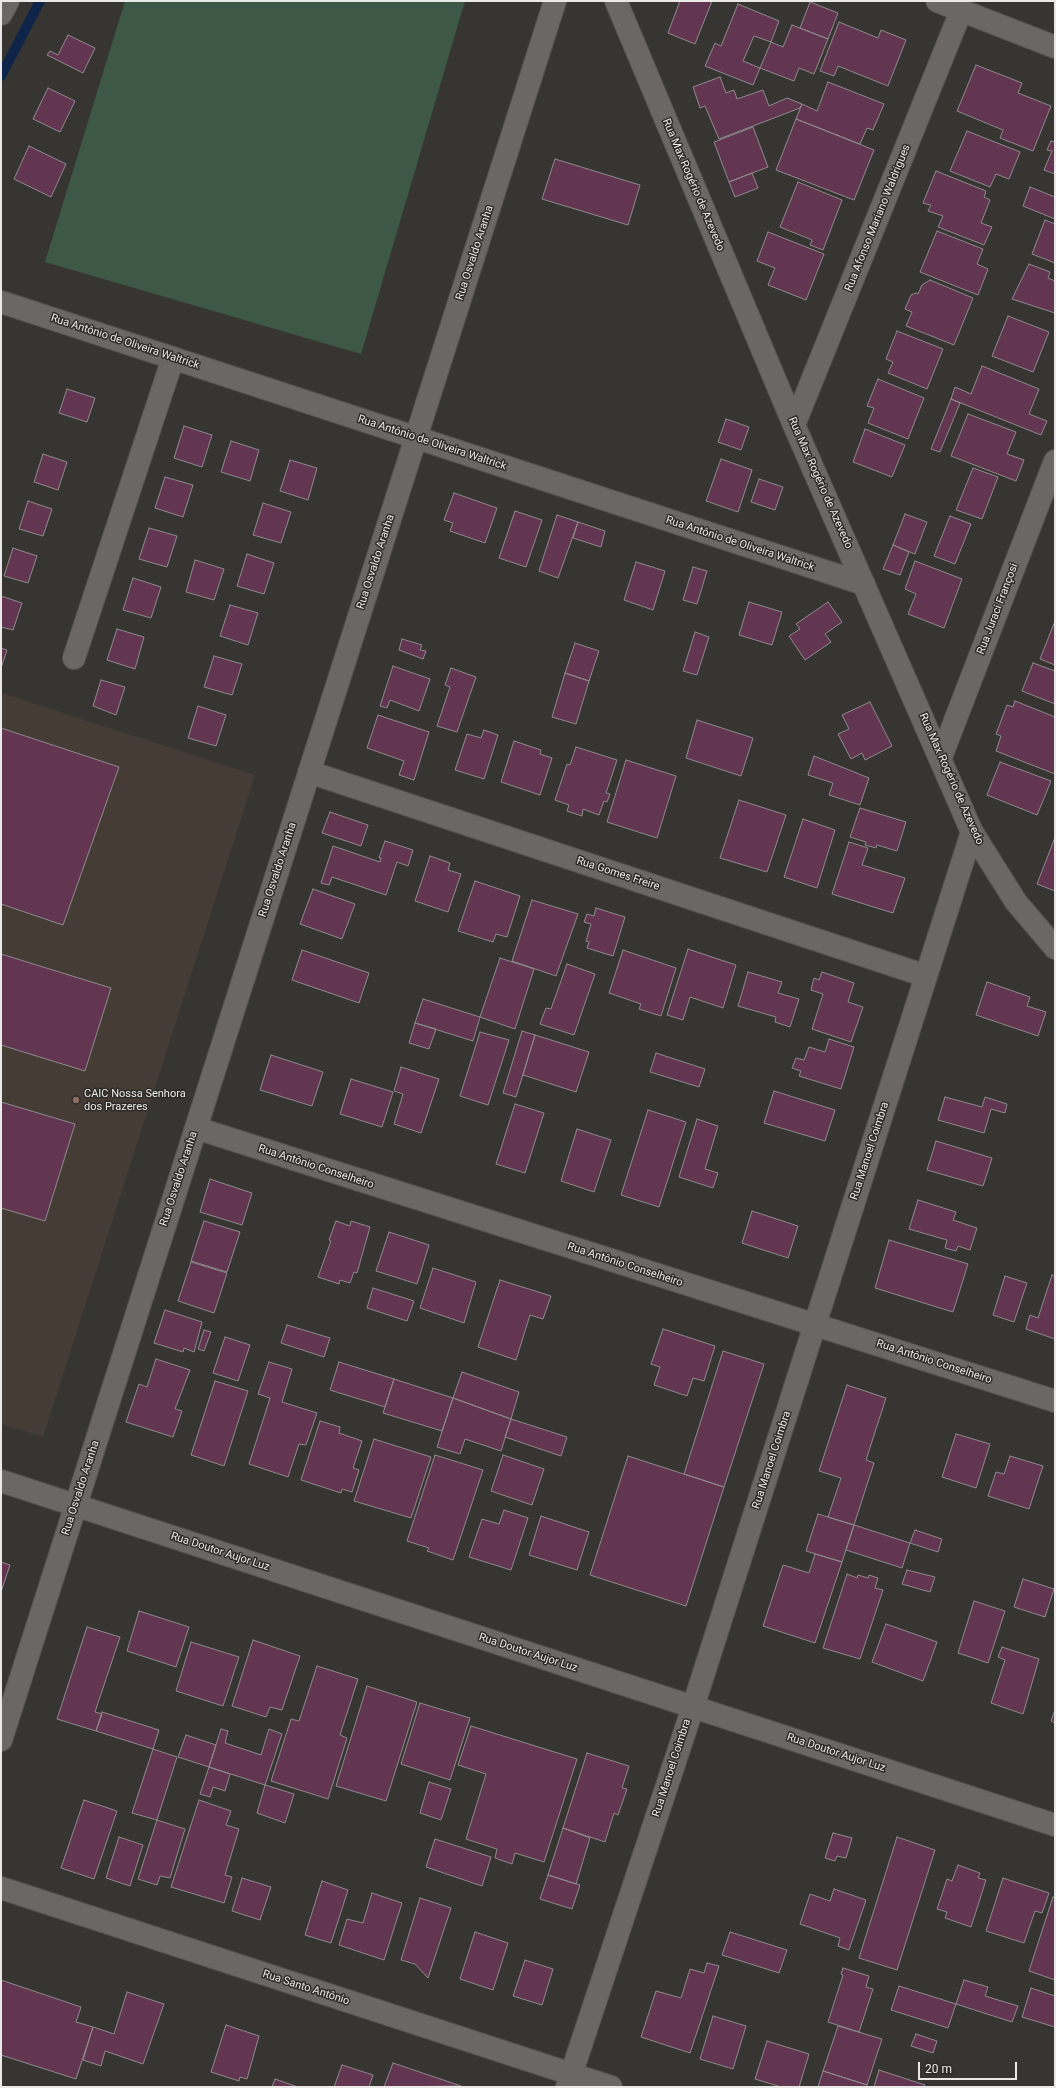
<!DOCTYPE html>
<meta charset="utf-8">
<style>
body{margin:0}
#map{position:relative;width:1056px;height:2088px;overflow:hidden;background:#373531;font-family:Roboto,sans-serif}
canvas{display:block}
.frame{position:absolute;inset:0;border:2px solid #ebe9e7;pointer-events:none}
.scale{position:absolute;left:918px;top:2062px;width:99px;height:18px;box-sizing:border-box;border:2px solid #ebe9e7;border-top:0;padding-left:5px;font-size:12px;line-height:14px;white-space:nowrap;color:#ebe9e7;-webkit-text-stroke:3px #2d2b27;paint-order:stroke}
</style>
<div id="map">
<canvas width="1056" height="2088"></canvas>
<div class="frame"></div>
<div class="scale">20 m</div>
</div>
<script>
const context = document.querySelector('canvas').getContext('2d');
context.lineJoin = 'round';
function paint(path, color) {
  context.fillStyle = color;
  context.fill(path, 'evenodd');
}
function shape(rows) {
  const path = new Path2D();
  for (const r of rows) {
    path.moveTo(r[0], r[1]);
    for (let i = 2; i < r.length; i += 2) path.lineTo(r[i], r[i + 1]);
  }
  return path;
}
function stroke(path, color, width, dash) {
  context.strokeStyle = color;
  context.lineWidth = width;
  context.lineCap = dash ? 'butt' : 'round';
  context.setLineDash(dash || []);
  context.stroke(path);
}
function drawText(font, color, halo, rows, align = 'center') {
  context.font = font + ' Roboto,sans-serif';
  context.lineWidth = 3;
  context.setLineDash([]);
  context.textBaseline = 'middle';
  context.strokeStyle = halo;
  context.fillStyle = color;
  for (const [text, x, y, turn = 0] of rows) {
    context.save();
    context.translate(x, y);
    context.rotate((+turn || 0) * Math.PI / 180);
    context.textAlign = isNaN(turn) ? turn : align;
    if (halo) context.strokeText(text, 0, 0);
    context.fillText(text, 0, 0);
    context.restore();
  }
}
paint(shape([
 [1,693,255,775,43,1437,1,1424]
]), '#453d35');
paint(shape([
 [125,1,465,1,361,354,45,262]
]), '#3d5844');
stroke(shape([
 [1,76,40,1]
]), '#0e2449', 10);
const building = shape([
 [680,1,712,1,695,44,668,33,680,1],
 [810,2,838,13,828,39,800,28,810,2],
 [738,4,779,21,771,42,754,36,743,61,760,68,753,85,705,66,715,43,721,46,738,4],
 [839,22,878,38,881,30,906,40,888,86,838,66,834,76,820,71,839,22],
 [792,25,828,39,814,74,799,68,794,81,760,68,771,42,783,47,792,25],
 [68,35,95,48,83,73,47,55,50,51,58,55,68,35],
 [976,65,1022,83,1018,93,1051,106,1033,151,1000,138,1003,130,957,111,976,65],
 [720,77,726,93,734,90,737,99,763,90,769,106,787,98,802,104,800,108,719,139,705,106,700,108,693,87,720,77],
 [828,82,884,104,873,130,867,128,860,144,796,119,802,104,817,111,828,82],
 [48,88,75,101,60,132,33,119,48,88],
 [796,119,874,150,854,200,776,170,796,119],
 [753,127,768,167,729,182,714,142,753,127],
 [967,131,1020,152,1009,179,996,174,990,187,950,171,967,131],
 [1051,141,1055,142,1055,174,1044,170,1052,151,1047,150,1051,141],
 [29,146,66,164,51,197,14,179,29,146],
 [555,159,640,185,628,225,542,199,555,159],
 [936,171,986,191,984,197,990,200,981,223,992,227,984,245,938,227,943,216,928,211,931,205,923,203,936,171],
 [752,173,758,188,735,197,729,182,752,173],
 [798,182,842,200,823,250,810,245,812,240,780,227,798,182],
 [1030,187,1055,197,1055,219,1023,206,1030,187],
 [1045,220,1055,224,1055,263,1032,254,1045,220],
 [937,231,983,249,977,264,988,269,978,295,920,272,937,231],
 [768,232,824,254,806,300,768,285,775,268,757,261,768,232],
 [1029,264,1050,272,1048,278,1055,281,1055,313,1012,299,1029,264],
 [930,280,973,298,954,345,906,326,912,312,905,309,911,295,916,293,918,294,922,285,930,280],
 [1008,316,1049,332,1033,372,992,356,1008,316],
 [897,331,943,349,927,389,888,373,893,362,886,359,897,331],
 [982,366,1039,389,1029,414,1047,421,1041,435,951,399,955,387,971,394,982,366],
 [878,379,924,398,908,439,868,423,874,408,867,406,878,379],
 [67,389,95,398,87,422,59,413,67,389],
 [951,399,960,403,940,452,931,449,951,399],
 [968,414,1016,432,1007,454,1024,460,1016,481,951,456,968,414],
 [726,419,749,427,741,450,718,442,726,419],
 [184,426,212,435,202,467,174,458,184,426],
 [865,429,905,445,892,477,853,462,865,429],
 [231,441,259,450,250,481,221,472,231,441],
 [43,454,67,462,58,490,34,482,43,454],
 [721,459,752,470,738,512,706,501,721,459],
 [290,460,317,468,308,500,280,491,290,460],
 [973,468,998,477,982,519,956,510,973,468],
 [165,477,193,485,183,517,155,508,165,477],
 [759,479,783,487,775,510,751,502,759,479],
 [454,493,497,508,485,543,450,531,453,523,444,520,454,493],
 [28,501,52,509,43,536,19,529,28,501],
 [263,503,291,512,281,543,253,535,263,503],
 [515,511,542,520,526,567,499,558,515,511],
 [905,514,927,522,915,554,893,545,905,514],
 [557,515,578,522,558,578,539,571,557,515],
 [950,516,971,524,955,564,934,556,950,516],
 [578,522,605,531,601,547,573,538,578,522],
 [149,528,177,536,167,567,139,559,149,528],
 [893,545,909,552,900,575,883,569,893,545],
 [13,548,37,556,28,583,4,576,13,548],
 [247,554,274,563,264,594,237,586,247,554],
 [195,560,224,569,214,600,186,592,195,560],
 [915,561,962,579,944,628,908,614,916,594,905,589,915,561],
 [636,562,665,571,653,610,624,600,636,562],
 [693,567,707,571,697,604,683,600,693,567],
 [133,578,161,587,151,618,123,610,133,578],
 [1,596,22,603,13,630,1,627,1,596],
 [749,602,782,612,772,645,739,635,749,602],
 [828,602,842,622,825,634,831,642,805,660,789,636,800,629,796,624,828,602],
 [230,605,258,613,248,645,220,636,230,605],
 [1055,621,1055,665,1040,659,1055,621],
 [117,629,144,637,135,669,107,660,117,629],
 [695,632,709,637,697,675,683,671,695,632],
 [402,639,422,645,420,650,426,651,423,659,399,650,402,639],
 [575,643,599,651,589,681,565,673,575,643],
 [1,648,7,650,1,668,1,648],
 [214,656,242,664,232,695,204,687,214,656],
 [1033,663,1055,671,1055,704,1022,691,1033,663],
 [393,666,430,679,419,711,390,700,387,708,380,706,393,666],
 [451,668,476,677,457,732,437,726,450,687,445,685,451,668],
 [565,673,589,681,576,724,552,717,565,673],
 [101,680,125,687,116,715,93,706,101,680],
 [1015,701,1055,717,1055,774,996,751,1001,736,996,734,1007,705,1013,707,1015,701],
 [870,702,892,746,865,760,862,753,851,759,838,734,849,729,842,715,870,702],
 [198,706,226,715,216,746,188,738,198,706],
 [378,715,429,732,414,780,399,775,404,761,367,748,378,715],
 [697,720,753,738,741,776,686,758,697,720],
 [1,728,119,767,63,925,1,904,1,728],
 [484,730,498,735,484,779,455,770,467,734,481,738,484,730],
 [514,741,541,750,540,754,552,758,540,795,501,782,514,741],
 [576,747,617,760,606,793,610,794,607,802,604,801,599,815,583,809,582,816,567,811,569,805,555,800,567,764,570,765,576,747],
 [814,756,869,778,860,805,829,795,833,783,808,775,814,756],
 [626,760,676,776,657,838,607,822,626,760],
 [1000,762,1051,781,1037,815,987,795,1000,762],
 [739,800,786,815,767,872,720,858,739,800],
 [860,808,906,822,897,851,877,845,876,848,865,845,866,842,850,837,860,808],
 [330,812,368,825,361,846,322,833,330,812],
 [803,819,835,830,817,888,784,877,803,819],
 [1054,840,1055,840,1055,891,1037,884,1054,840],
 [385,841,413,850,408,866,397,862,386,895,332,877,329,885,321,883,333,846,380,862,381,858,379,858,385,841],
 [849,842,868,848,862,865,905,878,893,913,832,894,849,842],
 [430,856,450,863,448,870,461,874,448,912,415,901,430,856],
 [475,881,520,896,507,937,496,934,493,942,458,931,475,881],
 [313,889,355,904,342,939,300,924,313,889],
 [532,900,578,914,556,976,512,961,532,900],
 [596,908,625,917,613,956,587,948,589,942,586,941,591,924,584,922,587,914,594,916,596,908],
 [688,949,736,965,723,1008,690,997,683,1020,667,1015,688,949],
 [302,950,369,973,359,1003,292,980,302,950],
 [623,950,676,968,661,1016,639,1009,641,1004,609,993,623,950],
 [1,954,111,988,85,1071,1,1045,1,954],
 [500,958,534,969,515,1029,480,1017,500,958],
 [567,964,595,974,574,1035,540,1024,546,1008,551,1009,567,964],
 [748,972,782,982,778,993,799,999,790,1027,775,1022,776,1017,738,1006,748,972],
 [822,972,854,983,848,1002,863,1007,851,1042,812,1029,823,994,811,990,814,978,819,980,822,972],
 [987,982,1030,997,1027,1006,1046,1012,1038,1036,976,1015,987,982],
 [423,999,480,1017,473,1041,415,1023,423,999],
 [415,1023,436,1029,429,1049,409,1043,415,1023],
 [522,1031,535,1035,516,1097,503,1093,522,1031],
 [480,1032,509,1040,488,1105,460,1096,480,1032],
 [535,1035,589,1052,576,1092,523,1075,535,1035],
 [829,1039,854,1047,841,1089,799,1076,801,1071,792,1068,796,1058,804,1060,809,1047,825,1052,829,1039],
 [656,1053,705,1069,699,1087,650,1072,656,1053],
 [271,1055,323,1072,312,1106,260,1090,271,1055],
 [401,1067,439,1079,421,1133,394,1124,403,1094,394,1091,401,1067],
 [351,1079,393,1092,382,1127,340,1114,351,1079],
 [774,1091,835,1110,825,1141,764,1123,774,1091],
 [945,1097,982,1107,985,1097,1007,1104,1005,1113,991,1109,984,1133,938,1120,945,1097],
 [1,1102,75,1124,45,1221,1,1208,1,1102],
 [515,1104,544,1113,525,1173,496,1164,515,1104],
 [648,1110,686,1122,659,1207,621,1195,648,1110],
 [697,1119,718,1126,705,1169,718,1173,713,1188,679,1177,697,1119],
 [577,1129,611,1140,594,1192,561,1181,577,1129],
 [936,1141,992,1158,983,1186,927,1170,936,1141],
 [210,1179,252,1193,242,1225,200,1212,210,1179],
 [918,1200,956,1212,953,1220,977,1228,970,1250,958,1246,956,1251,945,1248,947,1240,909,1229,918,1200],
 [752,1211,798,1226,788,1258,742,1243,752,1211],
 [204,1221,240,1232,227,1272,191,1261,204,1221],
 [336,1221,350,1226,351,1221,370,1227,357,1273,354,1272,350,1283,340,1280,339,1284,318,1277,331,1241,329,1240,336,1221],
 [389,1232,429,1245,417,1284,376,1271,389,1232],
 [889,1240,968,1264,953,1312,875,1288,889,1240],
 [191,1262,227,1273,214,1313,178,1301,191,1262],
 [433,1268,476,1282,464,1323,420,1308,433,1268],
 [1052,1275,1055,1276,1055,1339,1026,1329,1030,1315,1038,1318,1052,1275],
 [1005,1276,1027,1283,1014,1322,993,1315,1005,1276],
 [500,1280,551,1296,543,1319,530,1315,516,1360,478,1347,500,1280],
 [373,1288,414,1301,407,1321,367,1308,373,1288],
 [165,1310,202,1322,194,1352,184,1348,183,1352,154,1343,165,1310],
 [287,1325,330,1338,324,1357,281,1343,287,1325],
 [663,1329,715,1346,704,1381,693,1378,687,1396,654,1385,660,1367,651,1364,663,1329],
 [204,1330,211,1332,204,1351,198,1349,204,1330],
 [225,1337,250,1345,238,1381,213,1373,225,1337],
 [723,1351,764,1364,724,1487,684,1474,723,1351],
 [156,1359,190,1370,175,1409,182,1411,173,1437,126,1422,139,1384,147,1387,156,1359],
 [269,1362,292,1369,282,1402,317,1413,306,1445,299,1444,288,1477,249,1464,270,1398,258,1394,269,1362],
 [339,1362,394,1379,385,1407,330,1390,339,1362],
 [462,1372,519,1392,511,1419,453,1398,462,1372],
 [394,1379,453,1398,442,1431,383,1413,394,1379],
 [215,1381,248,1391,224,1466,191,1455,215,1381],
 [847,1385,886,1398,866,1460,874,1463,854,1525,828,1517,841,1478,819,1471,847,1385],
 [453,1398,511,1419,501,1451,465,1439,460,1454,437,1447,453,1398],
 [511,1419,567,1437,561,1456,505,1437,511,1419],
 [320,1421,340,1427,339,1433,362,1441,353,1468,359,1470,352,1492,342,1489,341,1493,301,1480,320,1421],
 [956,1434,990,1444,976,1488,942,1477,956,1434],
 [374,1439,431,1457,411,1518,354,1501,374,1439],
 [435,1455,483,1470,453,1560,427,1551,429,1548,407,1541,435,1455],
 [503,1455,544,1469,532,1505,491,1491,503,1455],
 [628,1456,724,1487,686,1606,590,1575,628,1456],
 [1010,1456,1043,1466,1029,1509,988,1496,996,1472,1004,1474,1010,1456],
 [504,1510,528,1518,511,1570,469,1557,482,1519,499,1524,504,1510],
 [818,1514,854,1525,842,1562,806,1551,818,1514],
 [541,1516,589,1532,577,1570,529,1555,541,1516],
 [854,1525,910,1543,902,1568,846,1550,854,1525],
 [915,1530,942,1539,938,1552,910,1543,915,1530],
 [815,1554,842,1562,815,1643,763,1626,783,1565,809,1573,815,1554],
 [1,1562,10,1565,1,1592,1,1562],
 [907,1570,935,1577,930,1592,902,1584,907,1570],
 [847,1574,857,1578,858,1575,868,1578,869,1575,878,1578,875,1588,883,1590,860,1659,823,1648,847,1574],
 [1023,1579,1054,1589,1045,1617,1014,1607,1023,1579],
 [974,1601,1005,1611,988,1663,958,1653,974,1601],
 [139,1611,189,1627,176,1667,127,1651,139,1611],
 [886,1624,937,1642,923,1681,872,1662,886,1624],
 [87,1627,120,1637,95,1712,102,1714,96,1731,57,1719,87,1627],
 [253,1640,300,1656,282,1710,270,1707,266,1717,232,1706,253,1640],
 [191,1642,239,1657,223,1706,176,1691,191,1642],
 [1002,1647,1039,1659,1023,1714,991,1703,1005,1660,998,1657,1002,1647],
 [317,1666,358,1679,340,1735,347,1738,328,1799,271,1781,291,1719,299,1721,317,1666],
 [367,1686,417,1702,386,1801,336,1786,367,1686],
 [420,1703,470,1718,450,1780,401,1764,420,1703],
 [1055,1710,1055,1723,1051,1721,1055,1710],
 [102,1712,159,1730,153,1749,96,1731,102,1712],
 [471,1726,577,1759,544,1862,515,1853,512,1864,495,1858,497,1849,466,1839,486,1774,458,1765,471,1726],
 [221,1729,228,1731,225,1743,261,1755,269,1729,282,1734,265,1785,209,1767,221,1729],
 [186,1735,216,1745,209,1767,178,1757,186,1735],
 [153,1749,177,1757,157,1820,132,1813,153,1749],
 [587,1753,629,1766,622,1788,627,1789,618,1815,614,1813,605,1842,563,1828,587,1753],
 [209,1767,230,1774,225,1791,213,1787,210,1797,200,1794,209,1767],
 [429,1782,451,1789,441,1820,420,1813,429,1782],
 [265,1785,294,1794,285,1823,257,1813,265,1785],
 [84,1800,117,1811,94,1879,61,1868,84,1800],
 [199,1800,231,1811,226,1825,239,1829,225,1875,232,1877,224,1903,171,1887,199,1800],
 [157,1820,185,1829,170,1878,160,1876,157,1885,138,1879,157,1820],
 [563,1828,590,1838,576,1884,548,1875,563,1828],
 [833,1833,852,1838,846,1858,837,1856,835,1861,825,1858,833,1833],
 [119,1837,143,1845,130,1886,106,1878,119,1837],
 [897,1837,935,1850,897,1970,859,1958,897,1837],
 [435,1839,491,1857,482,1886,426,1867,435,1839],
 [958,1865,980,1873,978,1878,986,1880,971,1927,945,1918,947,1912,937,1909,947,1879,952,1881,958,1865],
 [548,1875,580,1885,572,1909,540,1899,548,1875],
 [242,1878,271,1887,260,1920,232,1911,242,1878],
 [1003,1878,1049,1893,1042,1913,1035,1911,1024,1943,986,1931,1003,1878],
 [322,1881,348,1890,331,1943,305,1935,322,1881],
 [834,1889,866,1900,849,1950,838,1946,840,1938,800,1924,810,1894,830,1901,834,1889],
 [372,1893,402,1903,384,1960,339,1945,347,1919,363,1923,372,1893],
 [1053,1897,1055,1898,1055,1980,1029,1971,1053,1897],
 [420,1898,451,1908,428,1978,415,1964,401,1960,420,1898],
 [475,1932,508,1943,493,1990,460,1979,475,1932],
 [730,1932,787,1950,779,1973,722,1955,730,1932],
 [525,1960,553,1969,542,2005,513,1996,525,1960],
 [707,1963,719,1966,690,2053,641,2037,656,1991,681,1998,690,1969,704,1973,707,1963],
 [843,1968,869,1976,866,1987,873,1989,859,2032,828,2022,843,1975,841,1974,843,1968],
 [1,1980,81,2007,76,2022,93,2027,76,2079,1,2055,1,1980],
 [964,1980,988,1987,985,1996,1018,2006,1012,2022,956,2004,964,1980],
 [899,1986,956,2004,948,2028,891,2010,899,1986],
 [1031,1988,1055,1996,1055,2027,1022,2017,1031,1988],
 [127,1992,164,2004,143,2064,105,2051,101,2066,83,2060,93,2027,114,2034,127,1992],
 [713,2016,746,2026,733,2069,700,2059,713,2016],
 [226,2025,259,2036,247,2079,240,2077,239,2081,211,2072,226,2025],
 [838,2026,882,2039,867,2085,823,2071,838,2026],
 [916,2034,937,2041,933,2053,911,2046,916,2034],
 [767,2041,809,2054,799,2087,781,2087,755,2079,767,2041],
 [393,2063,461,2086,384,2087,393,2063],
 [342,2065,373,2075,369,2087,334,2087,342,2065],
 [879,2070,925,2085,924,2087,874,2087,879,2070],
 [823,2071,867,2085,866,2087,818,2087,823,2071],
 [275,2079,298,2087,272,2087,275,2079]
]);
paint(building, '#623651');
stroke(building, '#8e8a8c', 1);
const street = shape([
 [616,1,794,425,972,832,1016,902,1055,948],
 [937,1,1055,47],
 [1,14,8,1],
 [1,302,864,584],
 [794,425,961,11],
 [74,658,173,358],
 [941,757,1055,461],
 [309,772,926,976],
 [196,1128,1055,1401],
 [693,1707,972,832],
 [1,1740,555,1],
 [1,1888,611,2087]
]);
const secondary = shape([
 [1,1481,1055,1825],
 [567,2087,693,1707]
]);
stroke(street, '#54514f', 24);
stroke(secondary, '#54514f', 24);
stroke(street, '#6b6764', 22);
stroke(secondary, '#6b6764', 22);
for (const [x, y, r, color] of [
 [76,1100,4,"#8d6e63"]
]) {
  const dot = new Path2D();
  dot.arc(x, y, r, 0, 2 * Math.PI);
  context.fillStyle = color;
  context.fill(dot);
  stroke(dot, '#2d2b27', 1.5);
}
drawText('11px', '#ebe9e7', '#2d2b27', [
 ["Rua Max Rogério de Azevedo",693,185,67],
 ["Rua Afonso Mariano Waldrigues",878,218,-68],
 ["Rua Osvaldo Aranha",475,253,-72],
 ["Rua Antônio de Oliveira Waltrick",125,342,18],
 ["Rua Antônio de Oliveira Waltrick",432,443,18],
 ["Rua Max Rogério de Azevedo",820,483,66],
 ["Rua Antônio de Oliveira Waltrick",740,544,18],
 ["Rua Osvaldo Aranha",376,562,-72],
 ["Rua Juraci Françosi",998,609,-69],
 ["Rua Max Rogério de Azevedo",951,779,66],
 ["Rua Osvaldo Aranha",278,870,-72],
 ["Rua Gomes Freire",618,874,18],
 ["Rua Manoel Coimbra",870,1151,-72],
 ["Rua Antônio Conselheiro",316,1167,18],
 ["Rua Osvaldo Aranha",179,1179,-72],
 ["Rua Antônio Conselheiro",625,1265,18],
 ["Rua Antônio Conselheiro",934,1362,18],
 ["Rua Manoel Coimbra",772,1460,-72],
 ["Rua Osvaldo Aranha",81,1488,-72],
 ["Rua Doutor Aujor Luz",220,1552,18],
 ["Rua Doutor Aujor Luz",528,1653,18],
 ["Rua Doutor Aujor Luz",836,1753,18],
 ["Rua Manoel Coimbra",672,1768,-72],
 ["Rua Santo Antônio",306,1988,18]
]);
drawText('11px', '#ebe9e7', '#2d2b27', [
 ["CAIC Nossa Senhora",84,1094],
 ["dos Prazeres",84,1107]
], 'left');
</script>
